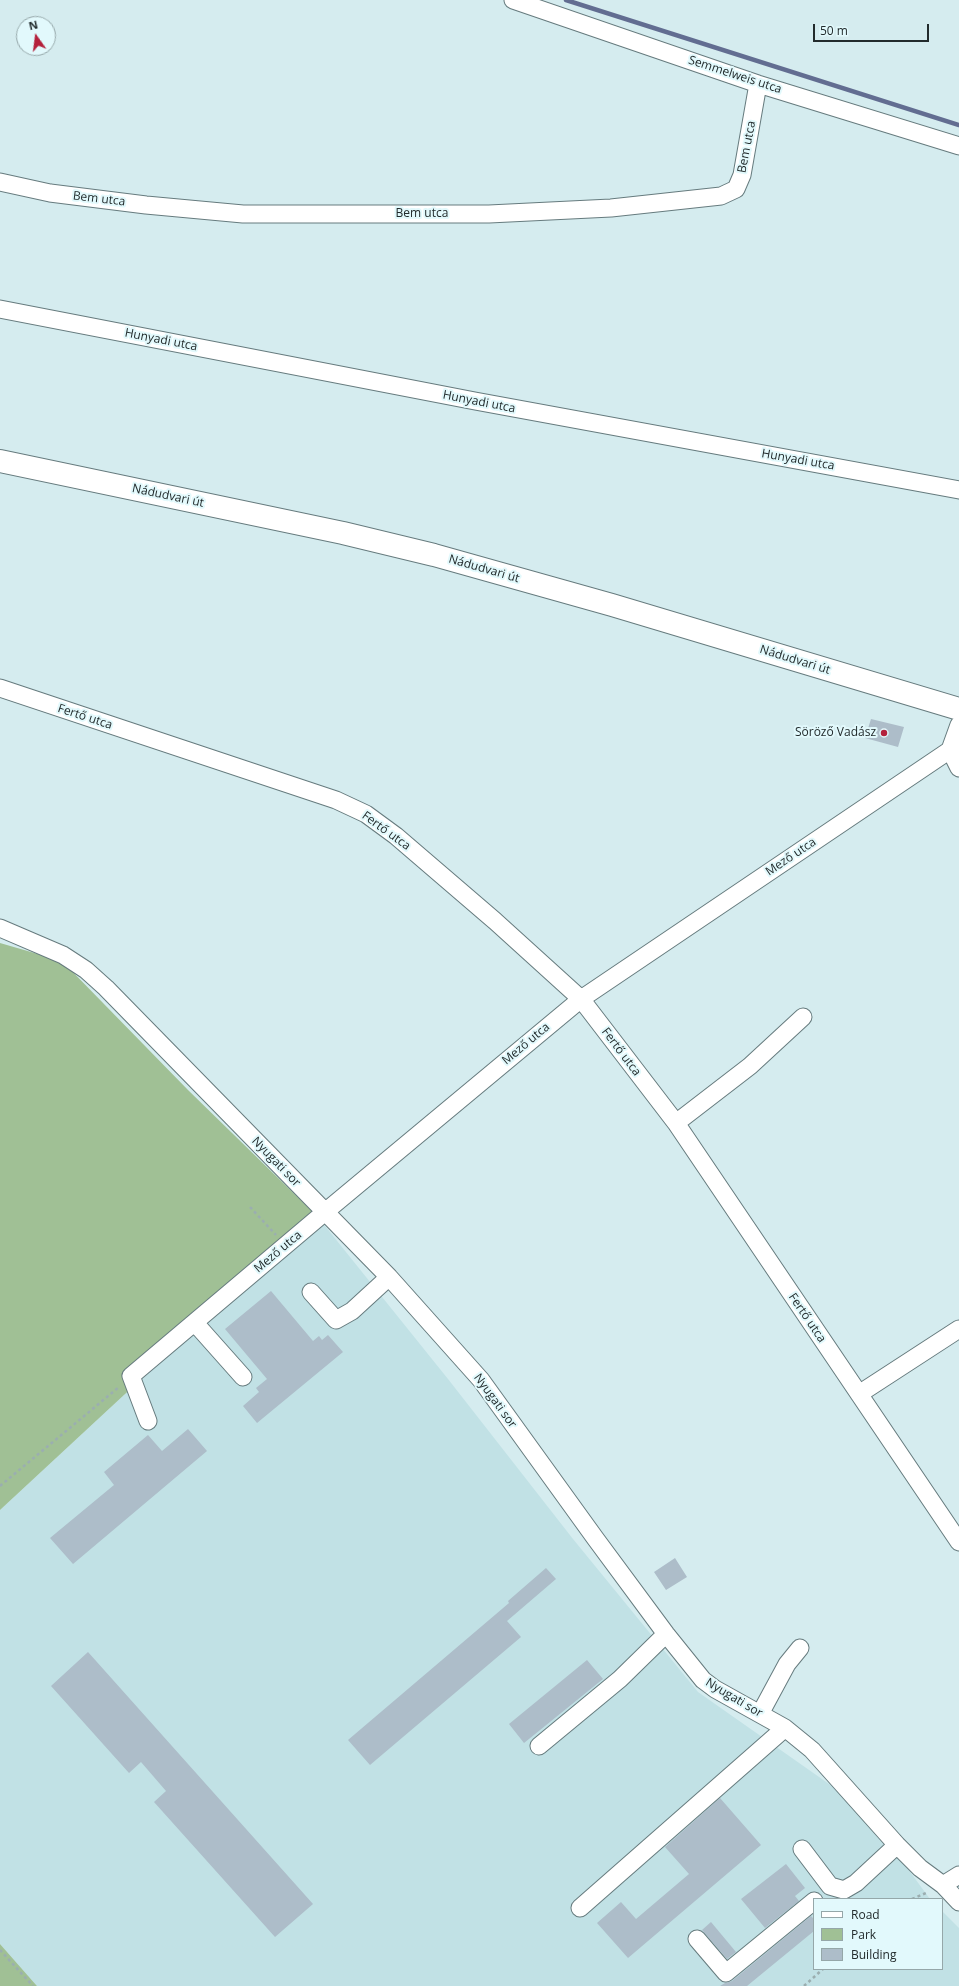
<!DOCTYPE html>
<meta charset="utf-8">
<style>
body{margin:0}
#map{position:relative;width:959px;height:1986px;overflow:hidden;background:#d5ecef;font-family:"Open Sans",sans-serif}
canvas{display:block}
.legend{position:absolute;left:813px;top:1898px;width:130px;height:72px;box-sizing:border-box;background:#e2f9fc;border:1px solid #95a7a9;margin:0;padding:5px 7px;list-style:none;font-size:12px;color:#222b2c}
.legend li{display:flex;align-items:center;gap:8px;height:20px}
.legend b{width:20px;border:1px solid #95a7a9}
.north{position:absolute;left:16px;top:16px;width:40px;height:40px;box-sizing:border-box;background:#e2f9fc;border:1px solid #95a7a9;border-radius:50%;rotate:346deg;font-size:11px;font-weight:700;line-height:16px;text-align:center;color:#222b2c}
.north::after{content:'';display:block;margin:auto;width:14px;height:18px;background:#b4213c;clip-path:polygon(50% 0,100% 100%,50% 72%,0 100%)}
.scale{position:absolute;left:813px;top:24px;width:116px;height:18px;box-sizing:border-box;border:2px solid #222b2c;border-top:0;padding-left:5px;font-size:12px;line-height:14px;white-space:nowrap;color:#222b2c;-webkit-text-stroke:3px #e2f9fc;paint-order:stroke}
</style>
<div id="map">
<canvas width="959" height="1986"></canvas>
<ul class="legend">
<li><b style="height:5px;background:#fff"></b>Road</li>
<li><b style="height:11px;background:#a0c095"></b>Park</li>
<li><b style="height:11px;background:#adbdc9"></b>Building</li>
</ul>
<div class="north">N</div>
<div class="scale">50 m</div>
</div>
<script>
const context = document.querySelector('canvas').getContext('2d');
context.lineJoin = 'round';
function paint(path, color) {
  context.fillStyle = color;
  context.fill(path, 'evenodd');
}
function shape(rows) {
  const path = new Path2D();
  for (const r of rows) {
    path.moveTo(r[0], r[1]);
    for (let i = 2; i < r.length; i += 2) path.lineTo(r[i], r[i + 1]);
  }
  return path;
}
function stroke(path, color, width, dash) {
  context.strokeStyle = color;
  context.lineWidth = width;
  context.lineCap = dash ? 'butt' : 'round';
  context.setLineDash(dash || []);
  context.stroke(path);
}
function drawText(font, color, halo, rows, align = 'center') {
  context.font = font + ' "Open Sans",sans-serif';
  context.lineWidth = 4;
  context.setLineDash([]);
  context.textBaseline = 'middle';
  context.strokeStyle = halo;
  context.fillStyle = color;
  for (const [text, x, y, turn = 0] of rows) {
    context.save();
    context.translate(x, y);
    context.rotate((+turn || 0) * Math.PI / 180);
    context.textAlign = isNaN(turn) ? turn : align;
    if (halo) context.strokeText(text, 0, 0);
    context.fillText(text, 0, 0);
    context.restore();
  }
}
paint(shape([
 [317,1216,448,1379,573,1539,698,1692,839,1791,891,1846,930,1899,814,1899,814,1969,942,1969,942,1911,959,1928,959,1986,37,1986,0,1944,0,1510]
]), '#c1e1e5');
paint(shape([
 [0,943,62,961,188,1090,317,1216,0,1510],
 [0,1944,37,1986,0,1986]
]), '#a0c095');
stroke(shape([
 [566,0,959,125]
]), '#626d91', 4.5);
paint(shape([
 [871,719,904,727,898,747,865,738],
 [271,1291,313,1341,319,1336,322,1340,328,1335,343,1352,257,1423,243,1406,259,1392,256,1388,267,1379,225,1329],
 [188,1429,207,1451,73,1564,50,1538,114,1485,104,1472,148,1435,162,1451],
 [675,1558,687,1577,666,1590,654,1572],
 [546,1568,556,1579,507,1621,521,1637,370,1765,348,1740,509,1603,508,1601],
 [88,1652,313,1904,275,1937,154,1802,166,1791,141,1762,129,1773,51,1686],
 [587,1660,603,1679,524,1743,509,1724],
 [720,1798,761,1845,628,1958,597,1923,621,1902,636,1919,689,1874,665,1847],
 [786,1864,805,1888,795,1896,799,1901,765,1928,741,1899],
 [811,1916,814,1919,814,1931,747,1986,720,1986,725,1983,732,1981],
 [711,1922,736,1952,727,1959,702,1930]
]), '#adbdc9');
const minor = shape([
 [513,0,758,84,959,146],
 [0,182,50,193,146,205,243,214,489,214,611,208,721,196,736,189,742,175,758,84],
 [0,309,475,401,959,490],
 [0,688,336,800,366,814,396,836,495,921,581,999,676,1123,959,1542],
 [950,750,959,725],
 [950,750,959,768],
 [0,928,63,955,86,970,106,988,389,1277,481,1380,595,1538,666,1634,703,1680,715,1689,785,1728,812,1750,897,1845,920,1868,943,1885,959,1902],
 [676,1123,750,1066,803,1017],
 [311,1292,336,1320,352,1311,389,1277],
 [195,1323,243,1377],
 [859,1394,959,1329],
 [148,1421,131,1376,325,1212,581,999,950,750],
 [760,1714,787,1664,800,1648],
 [539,1746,620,1679,666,1634],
 [802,1849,830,1886,844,1890,856,1883,897,1845],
 [943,1885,959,1875],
 [580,1908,785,1728],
 [697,1939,726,1973,814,1901]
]);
const major = shape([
 [0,461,343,533,434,555,612,605,959,709]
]);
stroke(minor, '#667b7e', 19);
stroke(major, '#667b7e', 24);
stroke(shape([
 [250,1207,276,1235],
 [0,1486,119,1387],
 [912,1899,926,1893],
 [0,1950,33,1986],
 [804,1986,823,1969]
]), '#9baeb0', 2.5, [3, 3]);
stroke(minor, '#fff', 17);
stroke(major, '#fff', 22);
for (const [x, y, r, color] of [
 [884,733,4,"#b4213c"]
]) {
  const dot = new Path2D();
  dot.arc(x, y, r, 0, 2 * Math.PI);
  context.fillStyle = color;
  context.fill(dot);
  stroke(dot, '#e2f9fc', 1.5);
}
drawText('12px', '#222b2c', '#e2f9fc', [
 ["Semmelweis utca",735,75,18],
 ["Bem utca",747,147,-79],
 ["Bem utca",99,199,7],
 ["Bem utca",422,214],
 ["Hunyadi utca",161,340,11],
 ["Hunyadi utca",479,402,11],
 ["Hunyadi utca",798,460,10],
 ["Nádudvari út",168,496,12],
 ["Nádudvari út",484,569,16],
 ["Nádudvari út",795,660,17],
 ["Fertő utca",85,717,18],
 ["Fertő utca",386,831,36],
 ["Mező utca",791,857,-34],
 ["Mező utca",526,1044,-40],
 ["Fertő utca",621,1052,53],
 ["Nyugati sor",276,1162,46],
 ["Mező utca",278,1252,-40],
 ["Fertő utca",807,1318,56],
 ["Nyugati sor",495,1401,54],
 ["Nyugati sor",734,1698,31]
]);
drawText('12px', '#222b2c', '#e2f9fc', [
 ["Söröző Vadász",876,733]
], 'right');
</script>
